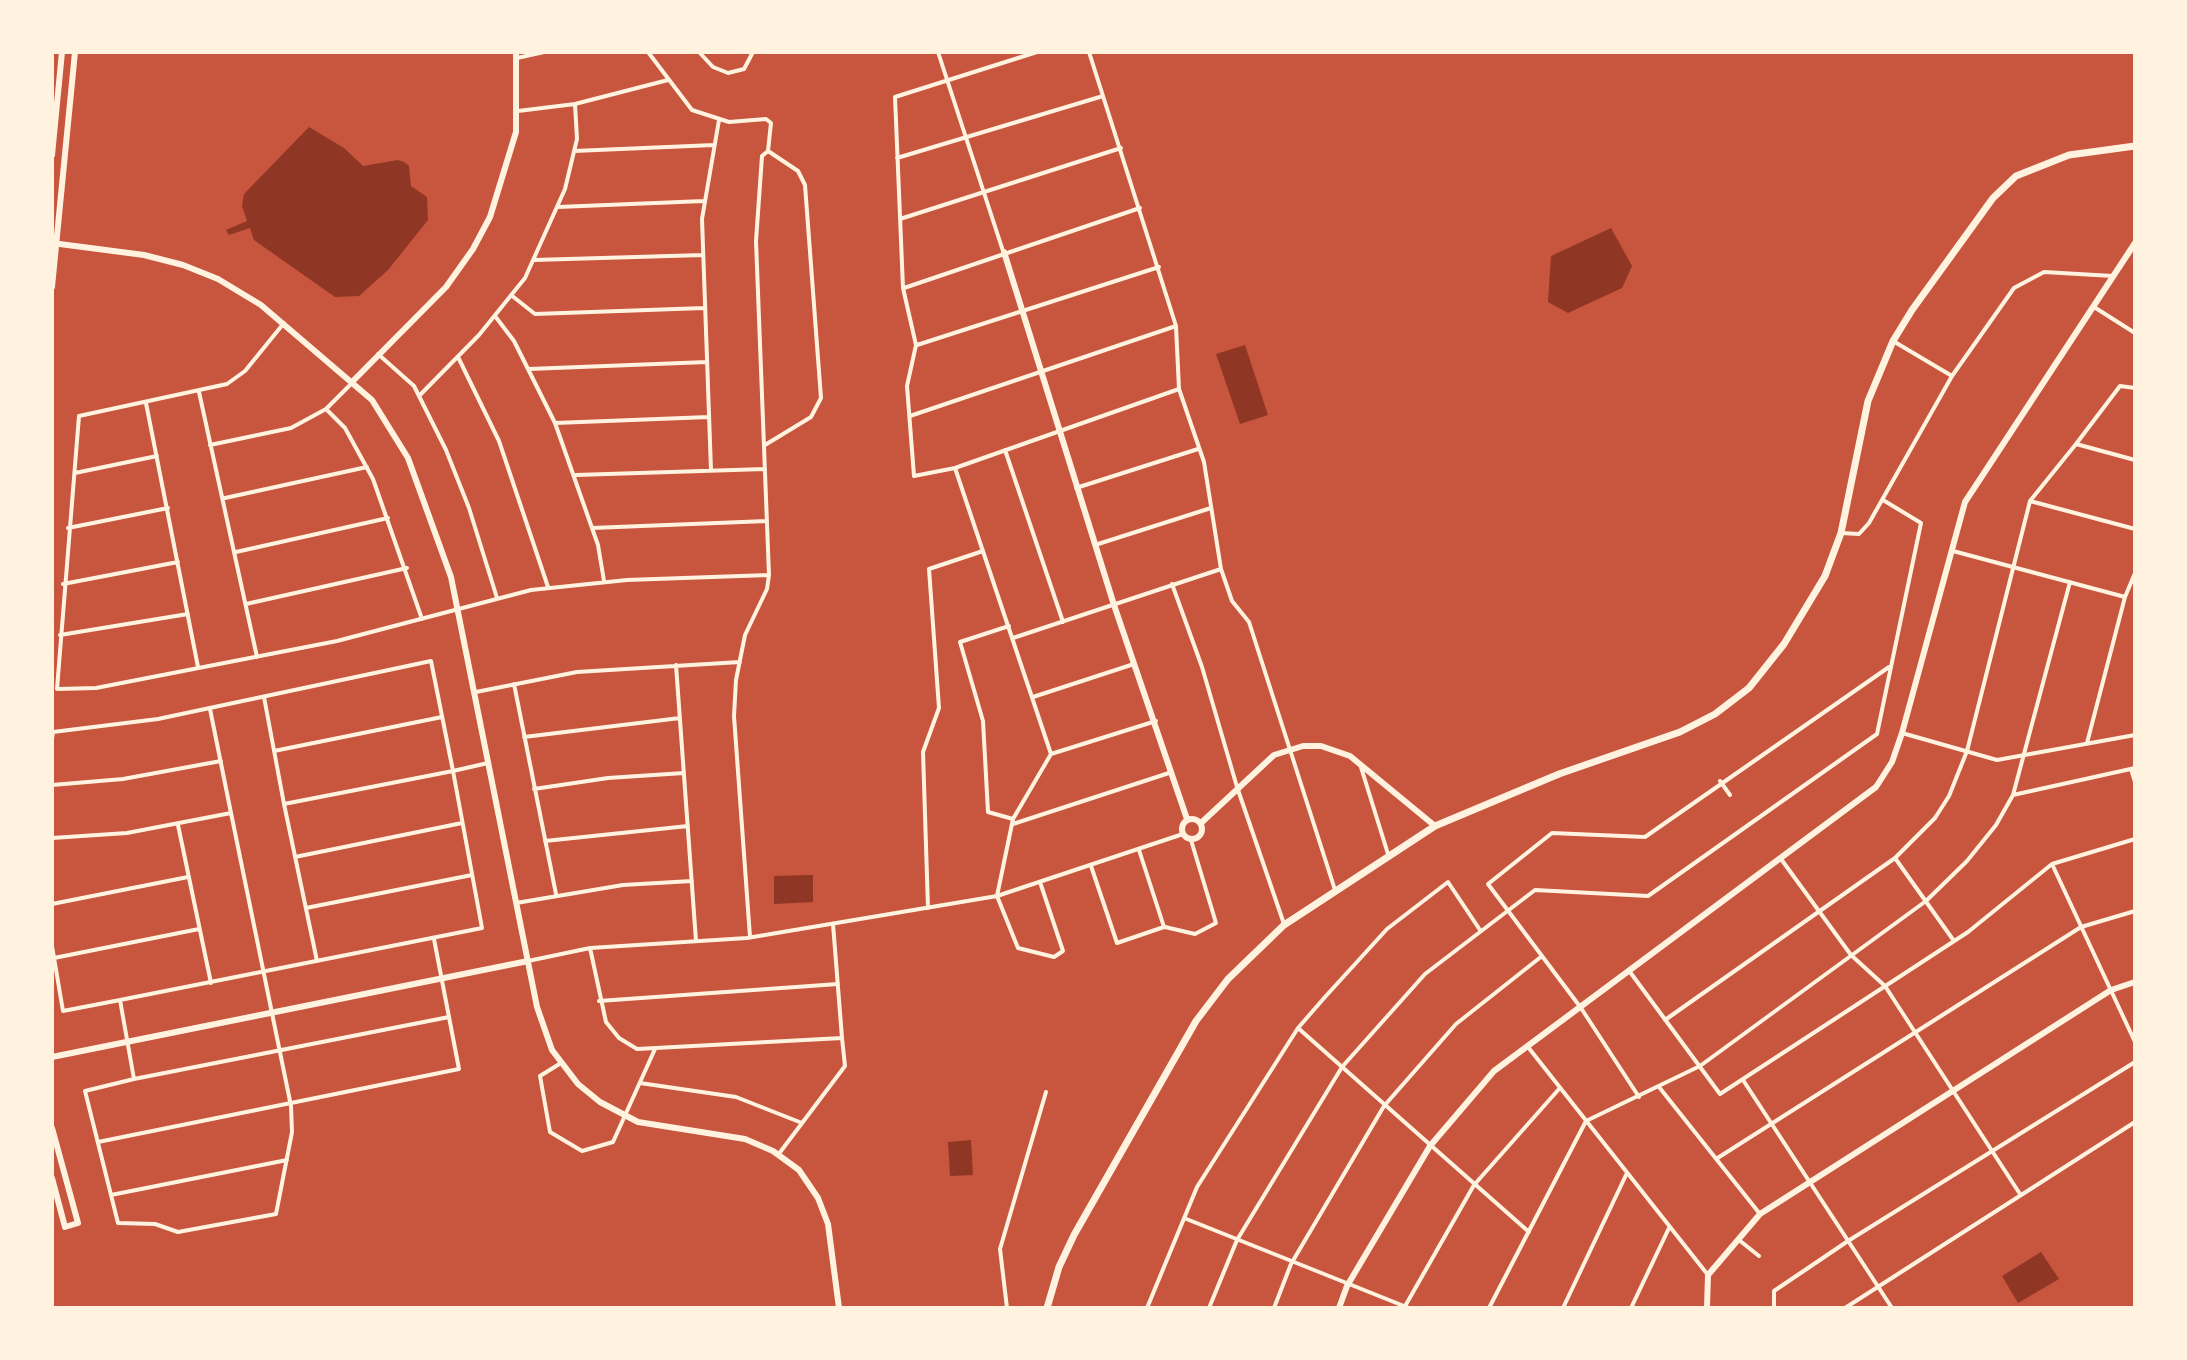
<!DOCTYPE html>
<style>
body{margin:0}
#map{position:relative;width:2187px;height:1360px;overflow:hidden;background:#c8553d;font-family:"Alegreya Sans",sans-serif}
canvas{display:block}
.frame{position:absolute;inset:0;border:54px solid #fff3e0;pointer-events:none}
</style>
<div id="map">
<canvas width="2187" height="1360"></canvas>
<div class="frame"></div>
</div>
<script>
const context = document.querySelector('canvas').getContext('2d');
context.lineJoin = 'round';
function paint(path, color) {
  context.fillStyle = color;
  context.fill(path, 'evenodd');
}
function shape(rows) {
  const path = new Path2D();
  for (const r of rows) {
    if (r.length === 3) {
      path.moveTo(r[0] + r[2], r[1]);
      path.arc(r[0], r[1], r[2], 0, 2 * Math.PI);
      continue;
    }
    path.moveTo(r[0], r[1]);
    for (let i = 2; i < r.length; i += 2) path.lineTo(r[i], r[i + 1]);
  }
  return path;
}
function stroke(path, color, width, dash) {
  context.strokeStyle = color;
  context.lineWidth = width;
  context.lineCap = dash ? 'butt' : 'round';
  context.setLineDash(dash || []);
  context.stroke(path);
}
paint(shape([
 [309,127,344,148,363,166,398,160,404,162,409,166,411,186,427,197,428,220,388,270,359,296,335,297,254,240,250,228,229,235,226,230,247,221,242,206,244,194],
 [1611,228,1632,266,1622,288,1568,313,1548,302,1551,256],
 [1245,345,1268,415,1240,424,1216,354],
 [813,875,813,902,774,904,774,876],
 [971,1140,973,1175,950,1176,948,1142],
 [2041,1252,2059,1279,2018,1303,2002,1276]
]), '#8f3625');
stroke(shape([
 [648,52,692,110,729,122,766,119,771,123,768,151,762,156,756,241,769,575,767,589,745,635,736,680,734,716,750,937],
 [699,52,713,67,728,73,744,69,753,52],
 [938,52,1003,251],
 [1037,52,895,97,903,288,916,345,907,386,914,476,955,468,1179,389],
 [1089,52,1176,326,1179,389,1204,462,1221,569,1232,601,1249,622,1335,890],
 [517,58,544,52],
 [518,111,575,104,668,80],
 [574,151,714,145],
 [897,158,1103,96],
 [558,207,704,201],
 [900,219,1121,148],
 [534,260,703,255],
 [904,288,1140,208],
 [511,295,535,314,704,308],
 [2094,307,2135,333],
 [495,316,514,341,555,423,598,545,604,581],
 [284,323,245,371,227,384,79,416,57,689,96,688,337,641,531,590,627,580,769,575],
 [1893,341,1952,376],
 [917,345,1159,267],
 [378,354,414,386,446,450,469,508,497,598],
 [458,357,499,441,548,587],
 [529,369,707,362],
 [199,392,257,657],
 [419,396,479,335,525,278,565,189,577,139,575,104],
 [146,403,198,667],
 [326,409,345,428,373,479,422,619],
 [910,416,1176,326],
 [555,423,709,417],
 [2076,444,2120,386,2135,388],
 [210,445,291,428,326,409,352,383],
 [765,445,811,417,821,398,805,185,798,171,768,151],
 [1005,450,1063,622],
 [955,468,1051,754,1013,819,997,896,1018,948,1054,957,1063,951,1040,882],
 [711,470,702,219,719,120],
 [75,473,157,456],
 [576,475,765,469],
 [1076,488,1198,449],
 [225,498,367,467],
 [2030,501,2135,529],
 [68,528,168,508],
 [592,528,767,521],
 [1841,533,1859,534,1869,523,1952,376,2014,288,2044,272,2113,276],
 [1095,545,1211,508],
 [1953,551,2125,597],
 [236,552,388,518],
 [63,584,178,562],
 [1172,584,1202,667,1237,787,1284,924],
 [246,604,407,568],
 [1009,626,960,642,983,721,988,812,1013,819],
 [60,635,188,614],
 [1013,638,1221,569],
 [676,665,696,941],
 [514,684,556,894],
 [476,692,577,672,740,662],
 [1033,697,1134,664],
 [1902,733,1997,760,2135,735],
 [524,737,680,718],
 [52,739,53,732,158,719,431,661,453,771,488,763],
 [2087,743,2125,597,2135,573],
 [274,751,442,717],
 [1051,754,1156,721],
 [1360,764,1388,854],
 [2131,769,2135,782],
 [1720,781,1730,795],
 [52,785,123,779,221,761],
 [534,789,608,778,684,773],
 [2013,795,2135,768],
 [284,804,317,961],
 [1013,824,1172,772],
 [178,825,211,983],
 [52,838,127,833,231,813,210,709],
 [545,841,688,826],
 [295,857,462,823],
 [1895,858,1954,941],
 [1781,859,1851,955,1885,986,2020,1194],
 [2052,864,2135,1042],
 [1091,866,1117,943,1164,927,1139,850],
 [516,903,623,885,692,881],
 [52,904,188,877],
 [306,908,472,875],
 [928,908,923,752,939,708,929,569,983,551],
 [1165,927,1195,934,1216,923,1191,840],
 [52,946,63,1011,120,1000,134,1079,85,1091,118,1223,155,1224,178,1232,276,1214,292,1132,291,1106,231,813],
 [590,948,606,1022,619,1038,637,1049,842,1038,833,924],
 [54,958,199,929],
 [528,961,590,948,747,938,997,896,1183,834],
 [1630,972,1720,1094,1968,932,2052,864,2135,839],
 [120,1000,482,928,453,771,284,804,264,697],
 [599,1001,838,984],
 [1665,1020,1895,858,1935,818,1949,796,1967,751,2030,501,2076,444,2135,460],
 [1298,1028,1529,1232],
 [1528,1047,1708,1275],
 [561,1063,540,1076,550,1132,582,1151,613,1142,655,1049],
 [134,1079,449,1017],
 [1743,1080,1892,1308],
 [640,1083,736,1097,802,1123],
 [1659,1087,1760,1214],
 [1639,1097,1581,1008,1488,884,1552,833,1645,837,1889,667],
 [98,1142,459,1069,434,939],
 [778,1155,845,1066,842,1038],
 [1716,1159,2081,927,2135,911],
 [111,1195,287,1160],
 [1184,1218,1409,1308],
 [1739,1240,1759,1256],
 [1007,1308,1000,1249,1046,1092],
 [1147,1308,1197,1187,1298,1028,1325,997,1387,929,1448,882,1480,930],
 [1209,1308,1237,1240,1342,1067,1425,974,1535,890,1648,896,1877,734,1921,523,1883,500],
 [1274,1308,1291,1264,1384,1106,1456,1024,1542,956],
 [1404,1308,1474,1185,1559,1089],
 [1489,1308,1586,1121,1700,1066,1926,901,1967,861,1996,825,2013,795,2070,582],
 [1563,1308,1626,1175],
 [1631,1308,1669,1228],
 [1774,1308,1774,1291,1848,1241,2135,1062],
 [1845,1308,2135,1122]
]), '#fff3e0', 4);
stroke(shape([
 [52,155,62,52],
 [52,243,144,255,183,265,218,279,261,305,372,400,408,458,451,577,537,1007,552,1050,578,1084,600,1102,638,1122,745,1139,773,1151,799,1170,818,1198,828,1224,839,1308],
 [1004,252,1114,605,1187,819],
 [52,287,75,52],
 [353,381,446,287,473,249,490,217,516,132,516,52],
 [1192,829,10],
 [1201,823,1274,755,1303,746,1321,746,1350,756,1435,826],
 [52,1057,528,961],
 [52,1128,78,1223,65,1227,52,1178],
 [1339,1308,1347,1286,1430,1146,1494,1071,1876,787,1892,762,1902,733,1965,502,2135,243],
 [1707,1308,1708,1275,1760,1214,2111,990,2135,982]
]), '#fff3e0', 6);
stroke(shape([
 [1047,1308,1059,1267,1074,1235,1196,1021,1228,979,1284,925,1435,826,1559,774,1680,732,1715,714,1749,688,1784,644,1825,576,1841,533,1868,401,1893,341,1912,310,1993,198,2016,176,2069,155,2135,146]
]), '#fff3e0', 7);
</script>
